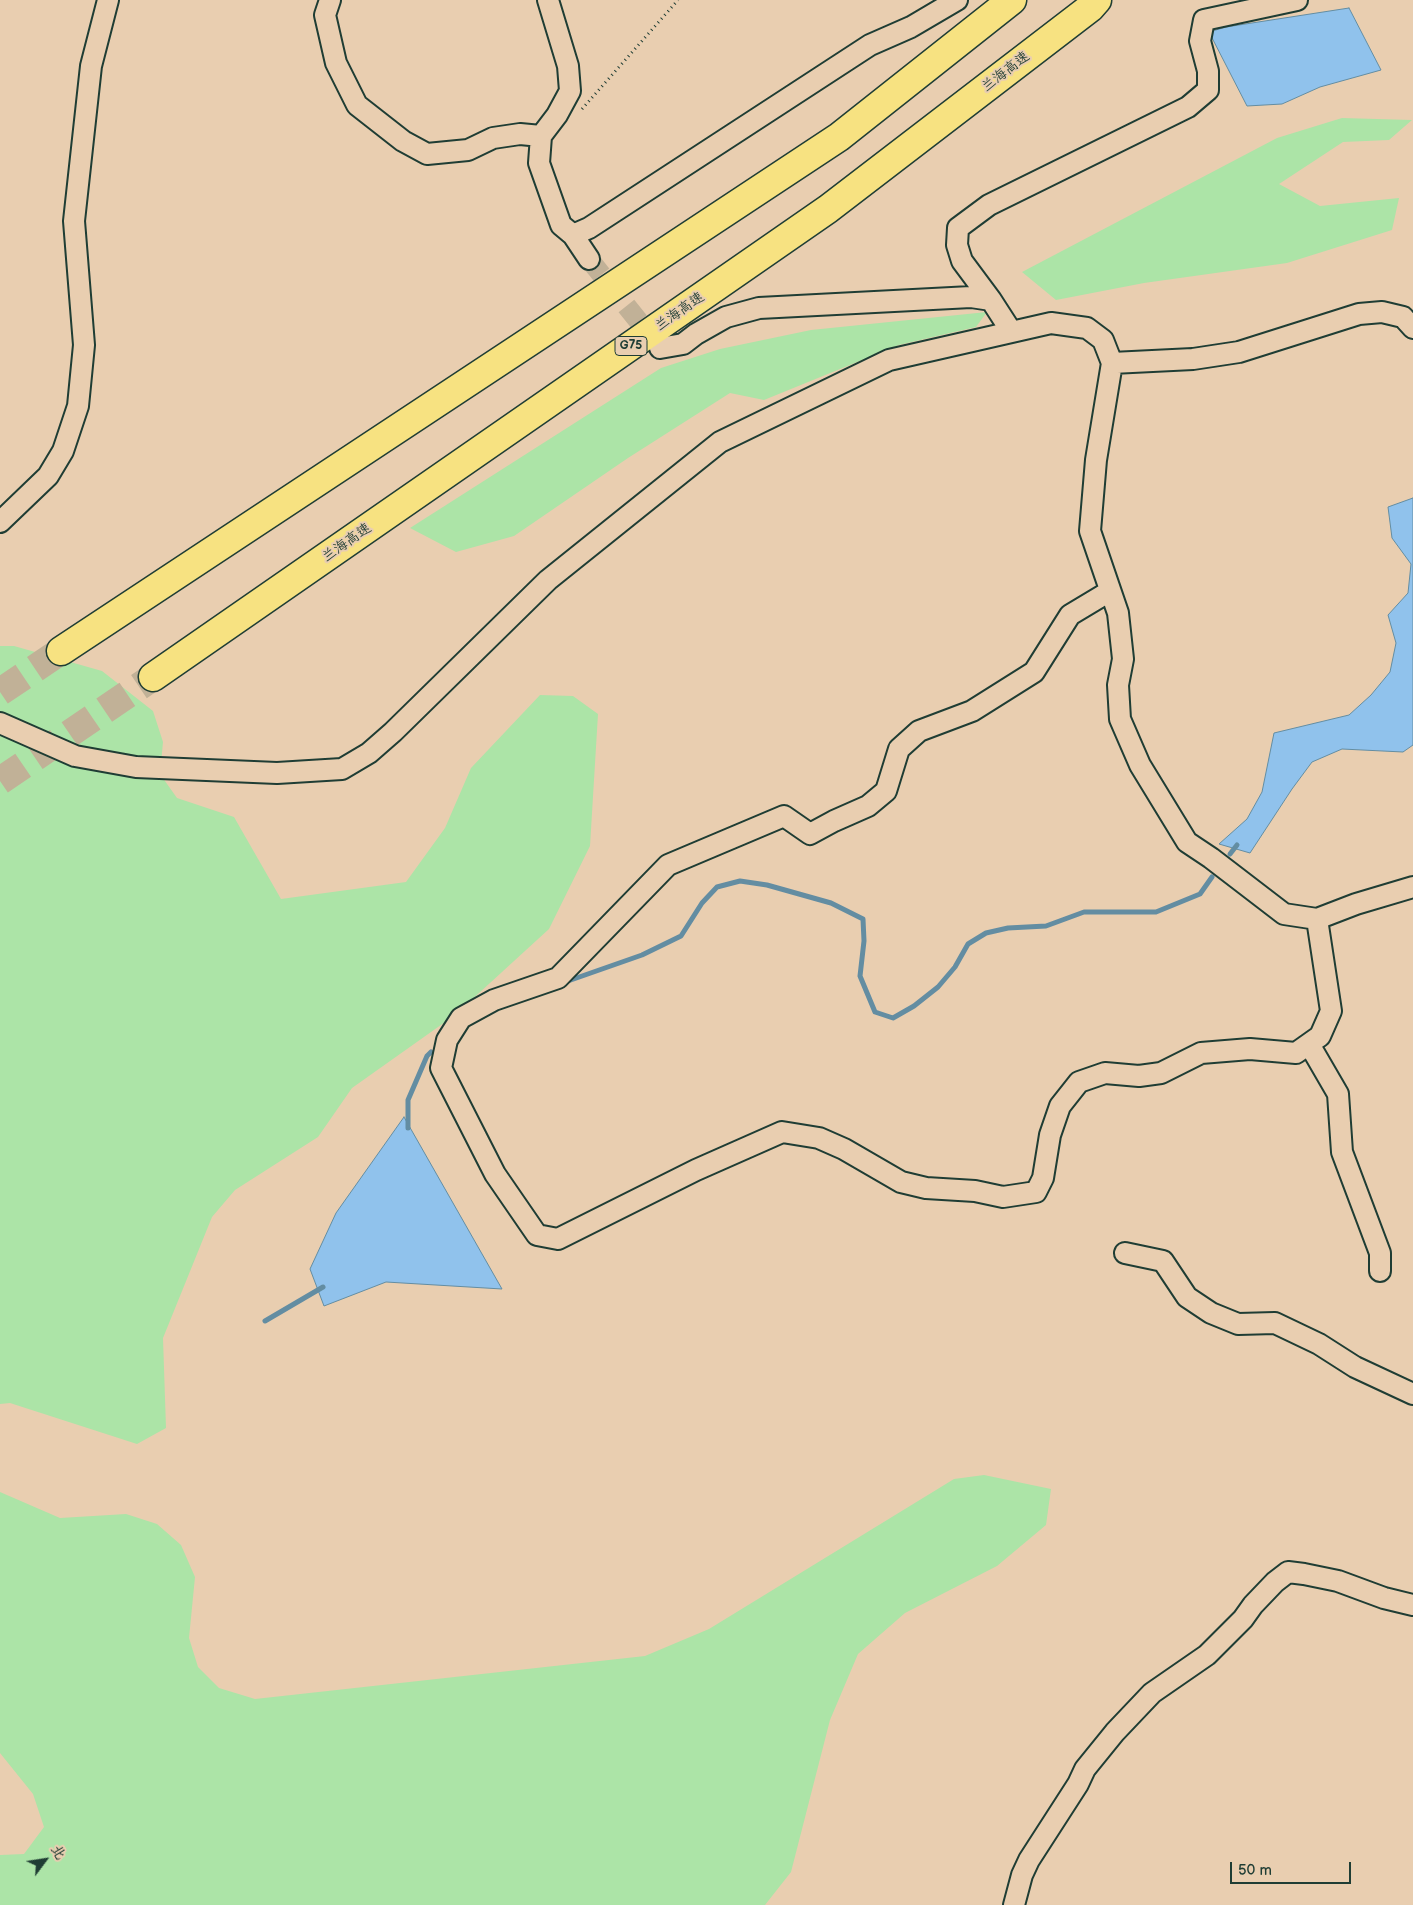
<!DOCTYPE html>
<meta charset="utf-8">
<style>
body{margin:0}
#map{position:relative;width:1413px;height:1905px;overflow:hidden;background:#e9ceb0;font-family:"Balsamiq Sans","LXGW WenKai TC",sans-serif}
canvas{display:block}
.north{position:absolute;left:20px;top:1835px;width:50px;height:50px;-webkit-text-stroke:4px #e9ceb0;paint-order:stroke;rotate:59deg;font-size:14px;font-weight:700;line-height:20px;text-align:center;color:#1f3d34}
.north::after{content:'';display:block;margin:auto;width:18px;height:22px;background:#1f3d34;clip-path:polygon(50% 0,100% 100%,50% 72%,0 100%)}
.scale{position:absolute;left:1230px;top:1862px;width:121px;height:22px;box-sizing:border-box;border:2px solid #1f3d34;border-top:0;padding-left:6px;font-size:15px;line-height:18px;white-space:nowrap;color:#1f3d34;-webkit-text-stroke:4px #e9ceb0;paint-order:stroke}
</style>
<div id="map">
<canvas width="1413" height="1905"></canvas>
<div class="north">北</div>
<div class="scale">50 m</div>
</div>
<script>
const context = document.querySelector('canvas').getContext('2d');
context.lineJoin = 'round';
function paint(path, color) {
  context.fillStyle = color;
  context.fill(path, 'evenodd');
}
function shape(rows) {
  const path = new Path2D();
  for (const r of rows) {
    path.moveTo(r[0], r[1]);
    for (let i = 2; i < r.length; i += 2) path.lineTo(r[i], r[i + 1]);
  }
  return path;
}
function stroke(path, color, width, dash) {
  context.strokeStyle = color;
  context.lineWidth = width;
  context.lineCap = dash ? 'butt' : 'round';
  context.setLineDash(dash || []);
  context.stroke(path);
}
function drawText(font, color, halo, rows, align = 'center') {
  context.font = font + ' "Balsamiq Sans","LXGW WenKai TC",sans-serif';
  context.lineWidth = 4;
  context.setLineDash([]);
  context.textBaseline = 'middle';
  context.strokeStyle = halo;
  context.fillStyle = color;
  for (const [text, x, y, turn = 0] of rows) {
    context.save();
    context.translate(x, y);
    context.rotate((+turn || 0) * Math.PI / 180);
    context.textAlign = isNaN(turn) ? turn : align;
    if (halo) context.strokeText(text, 0, 0);
    context.fillText(text, 0, 0);
    context.restore();
  }
}
paint(shape([
 [1342,118,1412,120,1389,140,1343,142,1279,184,1320,206,1399,198,1392,230,1287,263,1144,283,1056,300,1022,272,1277,138],
 [987,312,976,327,899,345,764,400,730,393,628,458,514,536,456,552,410,528,661,368,720,349,811,330],
 [0,646,14,646,102,671,153,711,163,742,160,774,177,798,234,817,281,899,406,882,445,828,471,768,540,695,573,696,598,714,590,846,549,929,455,1015,352,1088,318,1137,235,1190,212,1217,163,1338,166,1428,137,1444,10,1403,0,1404],
 [984,1475,1051,1489,1046,1525,997,1566,905,1613,858,1654,830,1720,791,1872,765,1905,0,1905,0,1855,24,1854,44,1827,33,1794,0,1753,0,1492,60,1518,126,1514,157,1524,181,1545,195,1577,189,1638,198,1667,219,1688,255,1699,645,1656,709,1629,954,1479]
]), '#ace4a7');
const water = shape([
 [1349,8,1381,70,1320,87,1282,104,1247,106,1209,32,1226,27,1349,8],
 [1413,498,1413,745,1403,752,1342,749,1312,762,1292,789,1250,853,1219,844,1247,819,1262,792,1274,733,1349,715,1371,695,1390,672,1396,643,1388,615,1408,593,1411,564,1392,538,1388,507,1413,498],
 [404,1117,502,1289,386,1282,324,1306,310,1269,336,1213,404,1117]
]);
paint(water, '#90c2ec');
stroke(water, '#638da2', 1);
stroke(shape([
 [1230,854,1237,845],
 [565,982,642,955,681,936,702,903,717,887,740,881,767,885,831,903,863,919,864,941,860,976,875,1012,893,1018,914,1006,938,987,955,967,968,944,986,933,1008,928,1046,926,1084,912,1156,912,1200,894,1212,877],
 [408,1128,408,1100,427,1056,431,1052],
 [265,1321,323,1287]
]), '#638da2', 5);
stroke(shape([
 [589,259,656,343]
]), '#c1b197', 20, [20, 10]);
stroke(shape([
 [0,692,61,651],
 [0,781,153,677]
]), '#c1b197', 28, [28, 14]);
const minor = shape([
 [330,0,325,15,336,63,357,105,403,141,427,154,468,150,493,138,520,134,541,136],
 [548,0,568,66,570,91,557,115,541,136,539,163,561,225,573,235,589,228,870,45,911,27,957,0],
 [573,235,589,259],
 [991,300,962,261,957,245,958,228,989,205,1188,107,1208,90,1208,71,1200,41,1204,20,1297,0],
 [660,348,683,344,696,334,726,317,759,308,971,297,991,300,1011,331],
 [1112,363,1193,359,1239,352,1359,314,1382,312,1403,317,1413,328],
 [0,522,48,476,63,451,78,406,84,345,74,221,91,66,108,0],
 [1110,591,1070,615,1034,672,972,711,919,731,899,749,886,791,868,806,834,821,810,834,784,816,668,865,558,978,494,1000,461,1018,447,1040,441,1068,495,1174,537,1235,558,1239,696,1170,782,1132,819,1138,844,1149,901,1182,926,1188,975,1191,1003,1197,1036,1192,1043,1178,1050,1135,1060,1106,1079,1082,1105,1073,1139,1076,1161,1073,1201,1053,1250,1049,1296,1053,1320,1036,1331,1011,1317,919],
 [0,723,75,756,136,767,277,773,342,769,369,753,393,732,548,580,720,442,889,360,1051,323,1087,328,1103,340,1112,363,1096,460,1090,531,1118,613,1123,659,1118,685,1120,719,1140,765,1187,842,1211,858,1284,914,1317,919,1356,904,1413,887],
 [1309,1044,1338,1094,1342,1152,1380,1253,1380,1271],
 [1125,1253,1163,1261,1187,1297,1211,1313,1238,1324,1275,1323,1319,1344,1355,1367,1413,1394],
 [1014,1905,1022,1875,1029,1860,1078,1784,1085,1769,1115,1732,1152,1693,1207,1655,1243,1619,1253,1605,1275,1582,1288,1572,1304,1574,1338,1581,1384,1598,1413,1605]
]);
const highway = shape([
 [61,651,839,137,1012,0],
 [153,677,828,209,1090,8,1097,0]
]);
stroke(minor, '#1f3d34', 24);
stroke(highway, '#1f3d34', 31);
stroke(shape([
 [582,109,678,0]
]), '#1f3d34', 3, [1, 4]);
stroke(minor, '#e9ceb0', 20);
stroke(highway, '#f7e281', 28);
for (const [x, y, w] of [
 [631,346,32]
]) {
  const box = new Path2D();
  box.roundRect(x - w / 2, y - 9.5, w, 19, 4);
  context.fillStyle = '#e9ceb0';
  context.fill(box);
  stroke(box, '#1f3d34', 1);
}
drawText('bold 12px', '#1f3d34', null, [
 ["G75",631,346]
]);
drawText('14px', '#1f3d34', '#e9ceb0', [
 ["兰海高速",1006,72,-38],
 ["兰海高速",680,312,-35],
 ["兰海高速",347,543,-35]
]);
</script>
